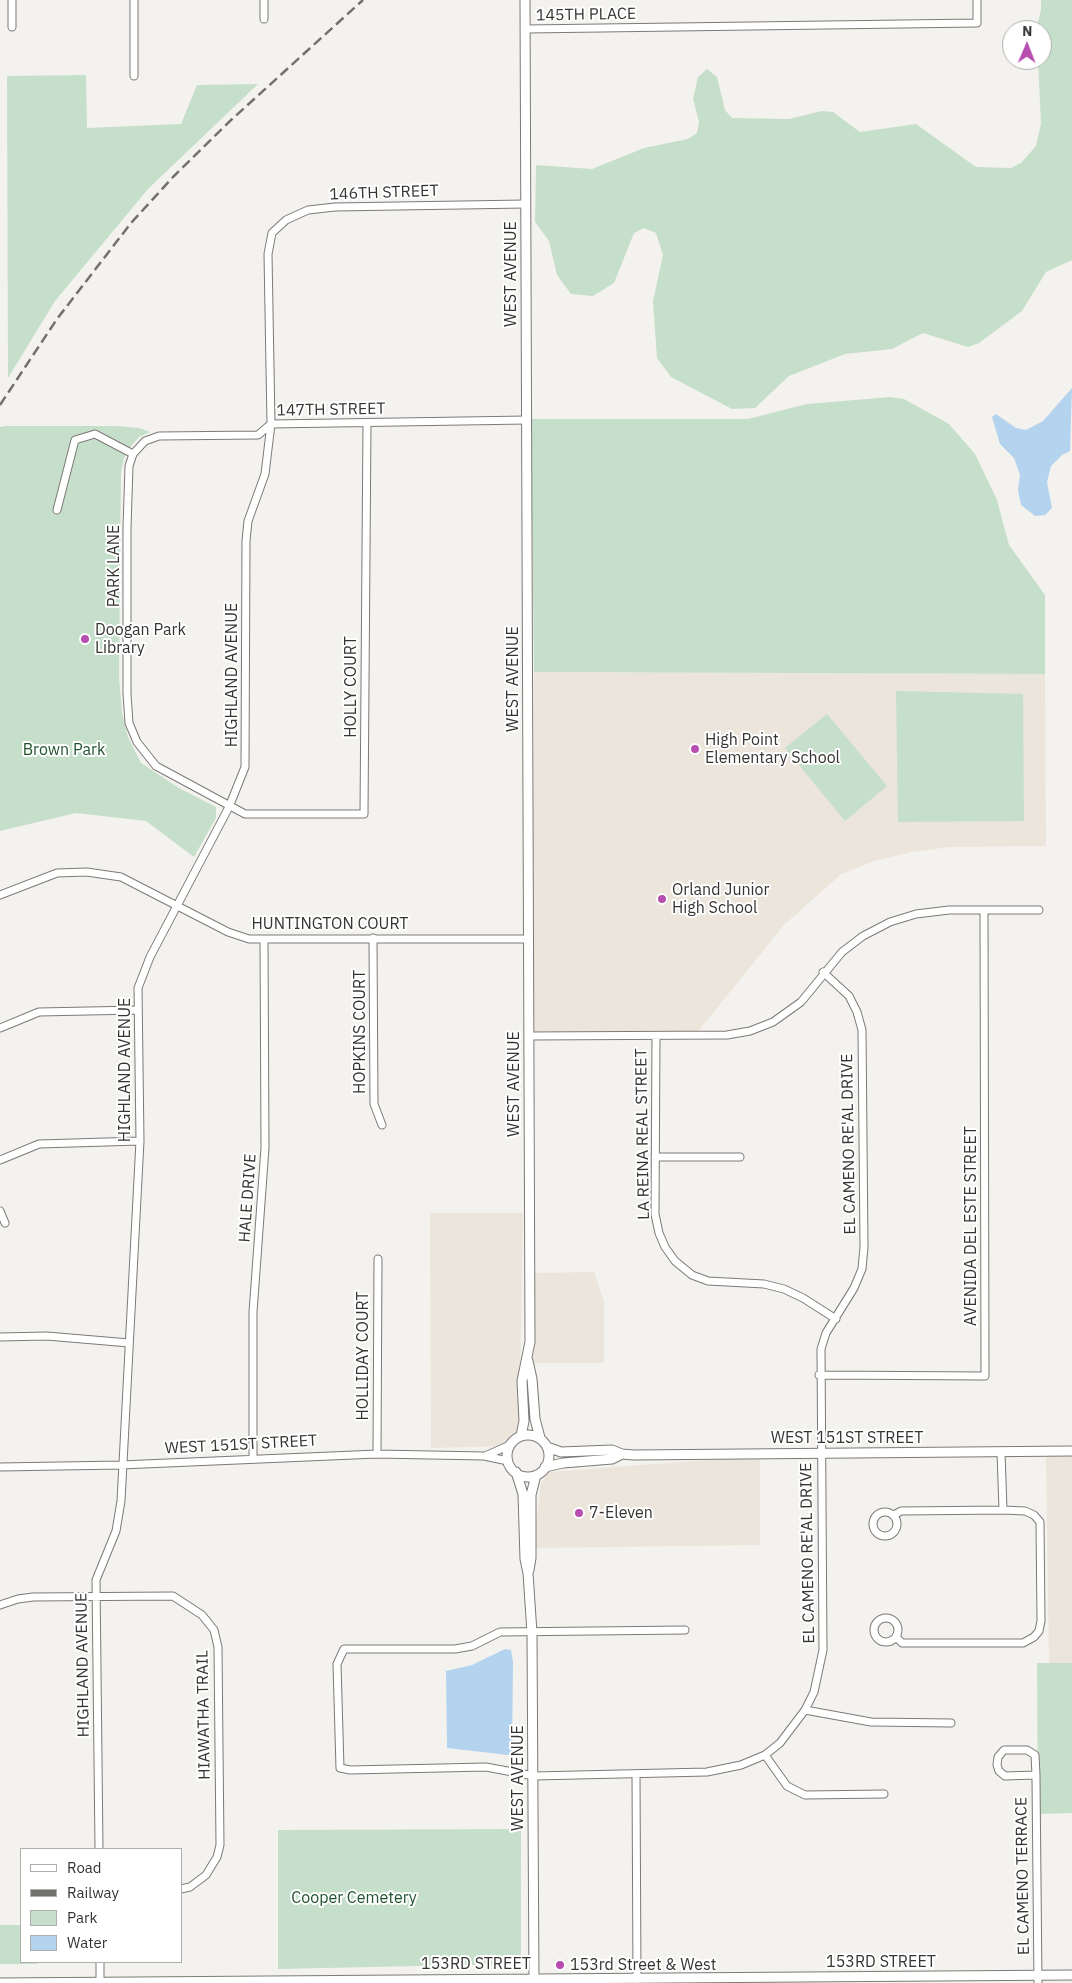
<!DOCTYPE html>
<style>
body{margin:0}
#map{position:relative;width:1072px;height:1983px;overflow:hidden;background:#f4f2ee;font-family:"IBM Plex Sans",sans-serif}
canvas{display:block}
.legend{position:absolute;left:20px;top:1848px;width:162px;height:115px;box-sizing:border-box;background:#fff;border:1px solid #aeaead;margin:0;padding:6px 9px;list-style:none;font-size:15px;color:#353432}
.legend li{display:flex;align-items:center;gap:10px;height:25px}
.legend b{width:25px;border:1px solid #aeaead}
.north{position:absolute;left:1002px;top:20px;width:50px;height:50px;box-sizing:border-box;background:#fff;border:1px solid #aeaead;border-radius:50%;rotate:1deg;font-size:14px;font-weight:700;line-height:20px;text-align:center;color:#353432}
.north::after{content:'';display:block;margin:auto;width:18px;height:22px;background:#b74eb0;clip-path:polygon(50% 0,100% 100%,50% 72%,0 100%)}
</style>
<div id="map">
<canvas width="1072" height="1983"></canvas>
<ul class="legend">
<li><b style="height:6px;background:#fff"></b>Road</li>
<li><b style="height:6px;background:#72716e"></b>Railway</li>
<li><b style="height:14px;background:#c6dfca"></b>Park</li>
<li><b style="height:14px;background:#b3d3ef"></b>Water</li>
</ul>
<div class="north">N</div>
</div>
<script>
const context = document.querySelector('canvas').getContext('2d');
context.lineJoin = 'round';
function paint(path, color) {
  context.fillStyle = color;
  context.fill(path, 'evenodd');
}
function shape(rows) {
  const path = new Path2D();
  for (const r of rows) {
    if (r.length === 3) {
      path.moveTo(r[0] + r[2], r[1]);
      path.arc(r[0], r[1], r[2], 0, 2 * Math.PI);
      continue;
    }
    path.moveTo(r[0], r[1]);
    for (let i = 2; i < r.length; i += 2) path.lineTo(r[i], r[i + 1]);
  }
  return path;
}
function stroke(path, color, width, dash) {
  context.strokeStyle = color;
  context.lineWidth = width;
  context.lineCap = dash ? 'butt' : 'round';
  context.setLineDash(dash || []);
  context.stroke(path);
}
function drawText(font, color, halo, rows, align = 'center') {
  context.font = font + ' "IBM Plex Sans",sans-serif';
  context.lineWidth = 4;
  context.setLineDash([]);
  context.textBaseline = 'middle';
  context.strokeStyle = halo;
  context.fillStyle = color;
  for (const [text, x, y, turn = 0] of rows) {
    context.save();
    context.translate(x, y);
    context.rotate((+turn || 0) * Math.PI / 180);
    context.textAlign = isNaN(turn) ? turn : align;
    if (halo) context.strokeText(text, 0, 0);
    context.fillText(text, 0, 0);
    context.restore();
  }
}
paint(shape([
 [534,672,1045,674,1046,846,950,847,912,852,874,861,840,875,784,925,692,1039,532,1039],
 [430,1213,523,1213,519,1438,508,1446,431,1448],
 [594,1272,604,1302,604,1363,532,1363,533,1273],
 [1046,1455,1072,1455,1072,1663,1049,1663],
 [760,1456,760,1545,533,1548,541,1483,549,1472]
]), '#ebe5db');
paint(shape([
 [1041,0,1072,0,1072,260,1046,272,1022,311,979,343,968,347,923,333,892,349,845,354,789,376,755,408,732,409,671,377,657,358,653,301,663,255,656,233,644,228,634,233,614,283,593,296,571,294,557,275,549,241,535,222,536,165,592,169,644,148,688,139,697,133,699,122,693,99,698,77,707,69,717,77,725,110,732,118,789,119,822,111,833,112,860,132,916,124,976,167,1011,168,1021,163,1036,146,1041,124,1038,60,1042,60,1042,30,1036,30,1041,10],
 [86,75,87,128,181,124,197,85,258,84,148,189,55,301,8,378,7,76],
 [890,397,904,399,949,424,975,454,997,500,1009,545,1045,595,1045,674,534,672,531,419,748,419,807,404],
 [5,426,116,426,139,428,150,432,139,437,132,445,124,458,121,472,119,676,122,713,128,737,141,763,179,788,216,807,216,818,194,857,146,821,76,813,0,831,0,427],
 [896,691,1023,694,1024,821,898,822],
 [827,714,887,786,845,821,785,748],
 [1037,1663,1072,1663,1072,1813,1038,1814],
 [521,1829,521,1956,513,1964,278,1969,278,1830],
 [0,1925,21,1925,21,1962,37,1962,37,1964,0,1964]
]), '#c6dfca');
paint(shape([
 [1072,388,1070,451,1062,455,1051,466,1047,482,1052,508,1045,515,1035,516,1021,505,1018,490,1020,475,1014,458,1000,444,992,417,996,414,1016,428,1026,430,1043,421],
 [505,1649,511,1650,513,1662,512,1754,508,1755,447,1748,446,1671,472,1665]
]), '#b3d3ef');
const minor = shape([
 [12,0,12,27],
 [134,0,134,76],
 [264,19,264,0],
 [526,29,977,23,977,0],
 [367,423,364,814,245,814,156,766,137,742,129,723,127,694,127,528,129,466,133,454,145,441,159,436,258,435,271,424,527,420],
 [57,510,75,440,95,434,133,454],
 [0,895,57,873,87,872,121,877,228,932,249,939,529,939],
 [373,938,374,1104,382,1125],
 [0,1028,39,1012,138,1010],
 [529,1036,727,1035,750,1031,773,1022,801,1002,842,952,863,936,890,922,916,914,949,910,1039,910],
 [656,1036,655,1214,659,1233,665,1247,675,1261,692,1275,708,1281,764,1284,784,1289,803,1298,836,1319],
 [655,1157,740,1157],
 [0,1160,39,1144,140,1141],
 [0,1211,5,1223],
 [0,1337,47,1336,129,1343],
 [819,1375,985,1376,984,910],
 [377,1454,378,1259],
 [485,1456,510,1445],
 [253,1458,253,1312,265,1148,264,939],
 [0,1467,121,1465,377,1454,484,1456,508,1461],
 [885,1524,12],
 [894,1515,901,1511,1003,1510],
 [0,1605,18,1599,33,1597,173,1596,202,1615,214,1630,218,1647,220,1845,217,1857,206,1875,190,1887,181,1889],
 [886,1630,12],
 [685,1630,500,1632,472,1646,455,1649,344,1649,337,1664,340,1768,350,1770,486,1767,534,1776,707,1772,741,1765,765,1755,780,1743,805,1710,814,1692,823,1650,821,1349,826,1333,854,1288,862,1269,864,1247,862,1030,857,1012,849,996,823,972],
 [896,1637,902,1643,1023,1643,1034,1637,1039,1631,1041,1621,1040,1522,1034,1515,1025,1511,1003,1510,1001,1452],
 [805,1710,871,1722,951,1723],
 [765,1755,787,1786,805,1795,884,1794],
 [636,1774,637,1979],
 [1036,1775,1005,1776,999,1771,997,1765,998,1757,1004,1750,1027,1750,1035,1755,1036,1775,1036,1779,1038,1983],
 [99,1849,96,1580,116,1531,121,1501,140,1141,138,988,150,957,229,807,245,767,246,541,248,521,265,474,271,424,268,254,272,233,286,220,308,210,335,207,525,204],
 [100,1982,100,1962]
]);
const tertiary = shape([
 [528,1361,532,1379,535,1419,540,1438],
 [528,1456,21],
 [521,1436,524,1421,522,1381,530,1342,525,0],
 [547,1447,561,1452,612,1450,622,1454,634,1455,1072,1451],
 [545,1467,563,1463,612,1459,622,1454],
 [516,1472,523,1494,525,1559,528,1573,532,1633,534,1983],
 [529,1570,531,1558,531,1495,536,1475],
 [0,1983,1072,1975]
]);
stroke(minor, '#7c7a76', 9);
stroke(tertiary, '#7c7a76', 11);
stroke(minor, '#fff', 7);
stroke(tertiary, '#fff', 9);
stroke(shape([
 [0,405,57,319,131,223,174,176,230,121,363,0]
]), '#72716e', 2.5, [10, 5]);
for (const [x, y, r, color] of [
 [85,639,5,"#b74eb0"],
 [695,749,5,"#b74eb0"],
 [662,899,5,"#b74eb0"],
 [579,1513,5,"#b74eb0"],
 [560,1965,5,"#b74eb0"]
]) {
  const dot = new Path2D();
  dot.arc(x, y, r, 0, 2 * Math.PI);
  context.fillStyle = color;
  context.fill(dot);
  stroke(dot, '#fff', 2);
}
drawText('16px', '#353432', '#fff', [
 ["145TH PLACE",586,15,-1],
 ["146TH STREET",384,193,-2],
 ["WEST AVENUE",511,274,-90],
 ["147TH STREET",331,410,-1],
 ["PARK LANE",114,566,-90],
 ["HIGHLAND AVENUE",232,675,-90],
 ["WEST AVENUE",513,679,-90],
 ["HOLLY COURT",351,687,-90],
 ["HUNTINGTON COURT",330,924],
 ["HOPKINS COURT",360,1032,-90],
 ["HIGHLAND AVENUE",125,1070,-90],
 ["WEST AVENUE",514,1084,-90],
 ["LA REINA REAL STREET",643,1134,-91],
 ["EL CAMENO RE'AL DRIVE",849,1144,-91],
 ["HALE DRIVE",248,1198,-86],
 ["AVENIDA DEL ESTE STREET",971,1226,-90],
 ["HOLLIDAY COURT",363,1356,-90],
 ["WEST 151ST STREET",847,1438],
 ["WEST 151ST STREET",241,1445,-3],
 ["EL CAMENO RE'AL DRIVE",808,1553,-91],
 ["HIGHLAND AVENUE",83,1665,-91],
 ["HIAWATHA TRAIL",204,1715,-91],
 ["WEST AVENUE",518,1778,-90],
 ["EL CAMENO TERRACE",1023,1876,-91],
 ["153RD STREET",881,1962],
 ["153RD STREET",476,1964]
]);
drawText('16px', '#353432', '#fff', [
 ["Doogan Park",95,630],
 ["Library",95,648],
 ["High Point",705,740],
 ["Elementary School",705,758],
 ["Orland Junior",672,890],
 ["High School",672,908],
 ["7-Eleven",589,1513],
 ["153rd Street & West",570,1965]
], 'left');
drawText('16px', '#20522d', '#fff', [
 ["Brown Park",64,750],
 ["Cooper Cemetery",354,1898]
]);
</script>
